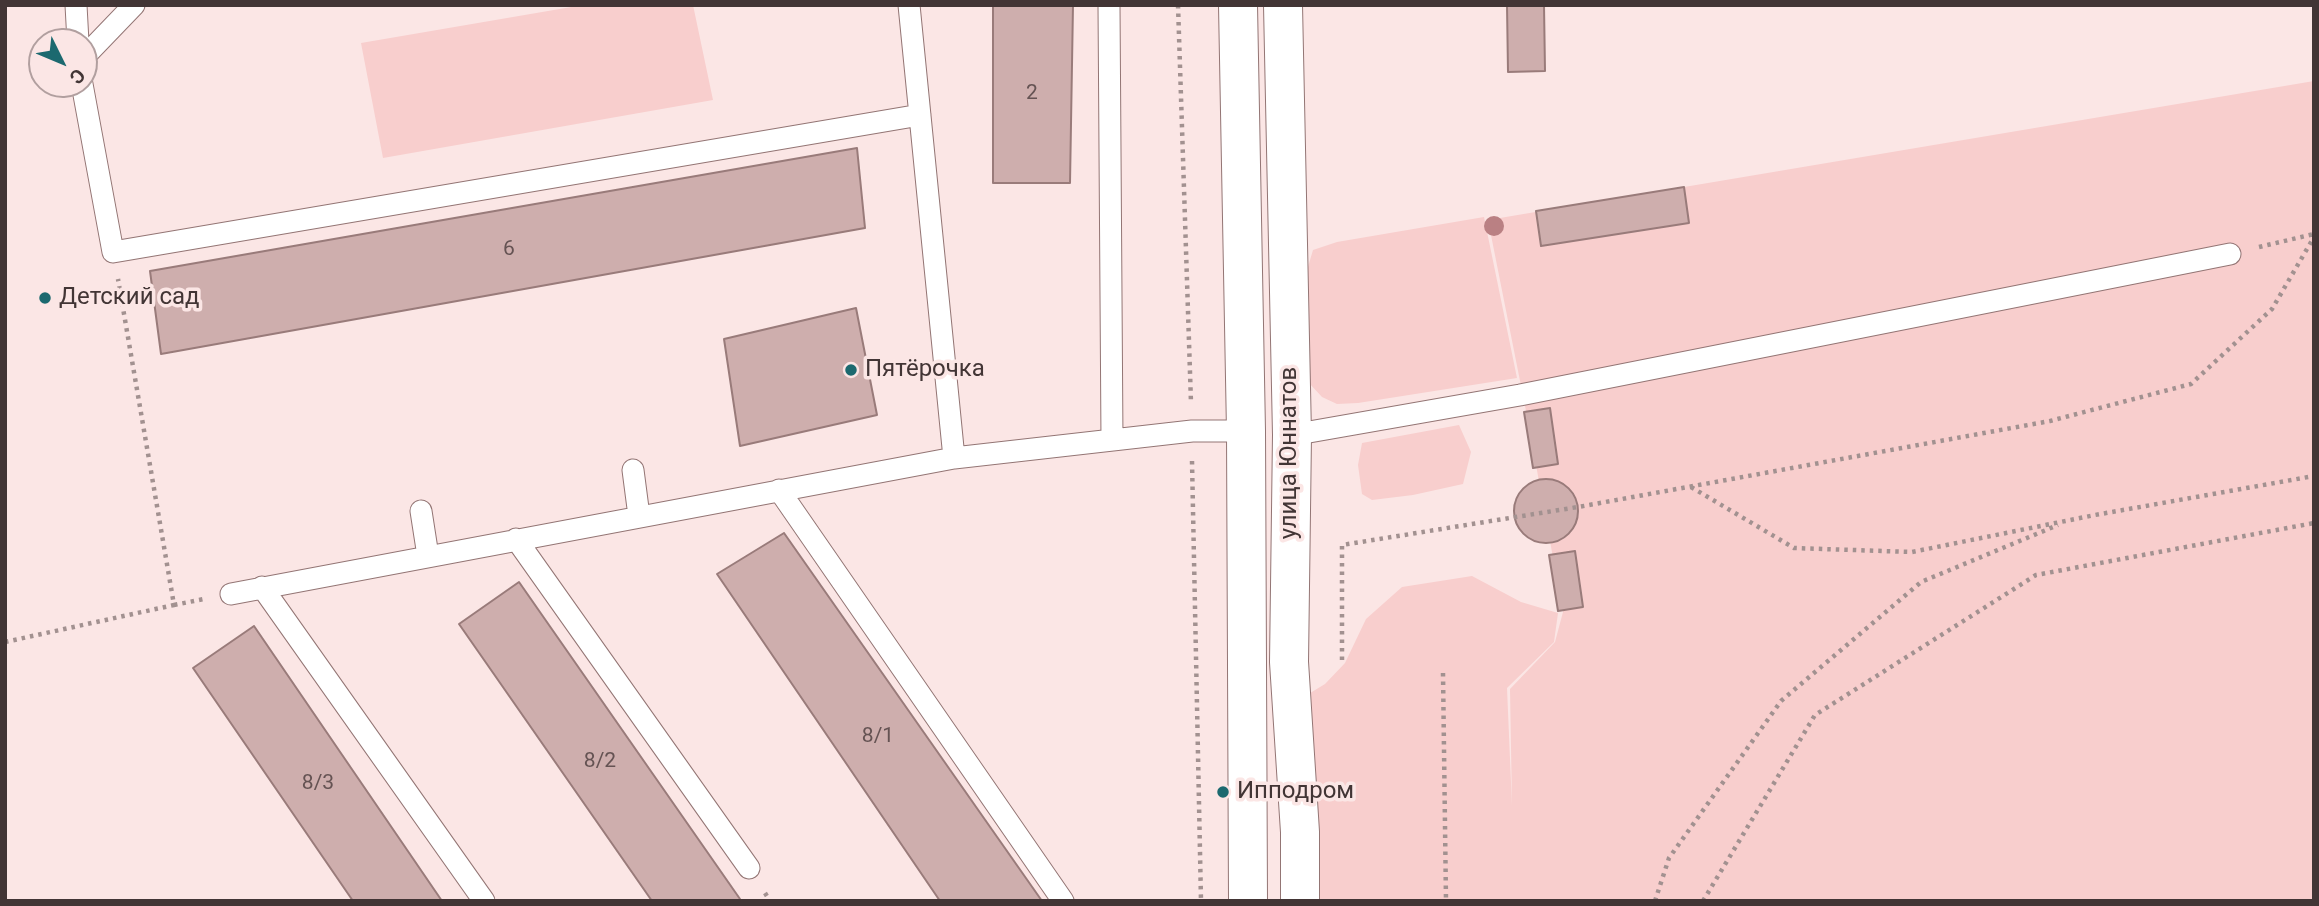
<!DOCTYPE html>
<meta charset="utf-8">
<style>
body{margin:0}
#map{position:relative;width:2319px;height:906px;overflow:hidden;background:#fbe6e5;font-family:Roboto,sans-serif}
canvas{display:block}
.frame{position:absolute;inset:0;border:7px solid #423535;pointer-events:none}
.north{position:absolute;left:28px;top:28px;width:70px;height:70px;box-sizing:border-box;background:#fbe6e5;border:2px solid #b19f9f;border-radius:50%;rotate:133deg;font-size:19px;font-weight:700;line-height:28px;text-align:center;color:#423535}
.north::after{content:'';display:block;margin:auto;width:24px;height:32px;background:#1c696f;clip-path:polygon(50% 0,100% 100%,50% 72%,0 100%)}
</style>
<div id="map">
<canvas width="2319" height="906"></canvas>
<div class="frame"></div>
<div class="north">С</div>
</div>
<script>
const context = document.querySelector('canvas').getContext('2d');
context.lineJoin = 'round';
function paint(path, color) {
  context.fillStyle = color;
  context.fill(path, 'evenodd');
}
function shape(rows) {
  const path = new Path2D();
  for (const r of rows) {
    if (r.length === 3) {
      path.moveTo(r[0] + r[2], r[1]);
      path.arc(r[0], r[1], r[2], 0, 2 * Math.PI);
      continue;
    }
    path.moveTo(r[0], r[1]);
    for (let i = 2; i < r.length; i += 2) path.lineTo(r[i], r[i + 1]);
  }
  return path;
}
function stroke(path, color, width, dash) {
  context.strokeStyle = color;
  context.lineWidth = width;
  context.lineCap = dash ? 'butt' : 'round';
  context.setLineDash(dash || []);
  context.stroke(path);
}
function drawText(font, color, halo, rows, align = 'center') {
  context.font = font + ' Roboto,sans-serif';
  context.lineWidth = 7;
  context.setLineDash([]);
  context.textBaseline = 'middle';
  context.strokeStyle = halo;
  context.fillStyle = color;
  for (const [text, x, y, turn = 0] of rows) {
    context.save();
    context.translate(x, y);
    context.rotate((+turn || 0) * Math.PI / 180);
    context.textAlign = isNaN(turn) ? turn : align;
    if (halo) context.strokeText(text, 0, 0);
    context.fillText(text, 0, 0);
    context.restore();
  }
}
paint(shape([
 [583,5,693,5,713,100,383,158,361,43],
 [2314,81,2314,901,1300,901,1292,704,1325,684,1345,663,1366,619,1402,587,1472,576,1521,602,1558,613,1554,642,1507,688,1512,806,1510,689,1555,642,1563,612,1527,416,1488,220],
 [1484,217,1517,378,1358,403,1337,404,1322,397,1309,383,1302,287,1313,250,1337,242],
 [1459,425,1471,452,1463,484,1413,495,1372,500,1362,494,1358,465,1362,443]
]), '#f8cecd');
const building = shape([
 [993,5,1073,5,1070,183,993,183,993,5],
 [1507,5,1544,5,1545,71,1508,72,1507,5],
 [857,148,865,228,161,354,150,271,857,148],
 [1684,187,1689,223,1541,246,1536,211,1684,187],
 [856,308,877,415,740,446,724,339,856,308],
 [1550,408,1558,464,1533,468,1524,412,1550,408],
 [1546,511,32],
 [784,533,1042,901,940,901,717,574,784,533],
 [1575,551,1583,607,1558,611,1549,555,1575,551],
 [519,582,740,899,738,901,652,901,459,624,519,582],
 [254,626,442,901,353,901,193,668,254,626]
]);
paint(building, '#ceaead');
stroke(building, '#997b7a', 2);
const service = shape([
 [76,5,78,42],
 [909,5,954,458],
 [1109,5,1112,440],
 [84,57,134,5],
 [82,84,113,252,920,115],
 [1292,435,1520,395,2230,254],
 [633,470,639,516],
 [779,490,1063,901],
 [421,511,428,556],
 [516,539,749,868],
 [262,587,484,901],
 [231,594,954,458,1192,431,1246,431]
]);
const secondary = shape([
 [1238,5,1246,431,1248,901],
 [1283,5,1292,435,1289,662,1300,832,1300,901]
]);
stroke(service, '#937574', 23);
stroke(secondary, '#937574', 40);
stroke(shape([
 [1178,5,1191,403],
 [2259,247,2314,234],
 [1192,461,1201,901],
 [1691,487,1794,548,1912,552,2095,515,2314,476],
 [174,605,204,599],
 [5,642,174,605,118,279],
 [1342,660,1342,545,1578,507,2050,421,2191,384,2272,309,2314,237],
 [1443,673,1446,901],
 [765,893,770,901],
 [1655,901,1669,858,1781,701,1921,582,2058,525],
 [1703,901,1815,715,2036,575,2314,523]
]), '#a29190', 4.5, [3.5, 5]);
stroke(service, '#fff', 21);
stroke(secondary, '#fff', 38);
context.fillStyle = '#ba8083';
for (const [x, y] of [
 [1494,226]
]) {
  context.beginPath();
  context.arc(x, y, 10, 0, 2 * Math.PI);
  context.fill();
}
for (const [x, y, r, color] of [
 [45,298,7,"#1c696f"],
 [851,370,7,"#1c696f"],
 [1223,792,7,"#1c696f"]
]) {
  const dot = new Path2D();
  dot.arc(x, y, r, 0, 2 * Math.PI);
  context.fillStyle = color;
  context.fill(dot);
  stroke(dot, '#fbe6e5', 2.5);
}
drawText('21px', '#655353', null, [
 ["2",1032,94],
 ["6",509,250],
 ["8/1",878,737],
 ["8/2",600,762],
 ["8/3",318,784]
]);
drawText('24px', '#423535', '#fbe6e5', [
 ["Детский сад",59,298],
 ["Пятёрочка",865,370],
 ["Ипподром",1237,792]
], 'left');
drawText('24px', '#423535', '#fbe6e5', [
 ["улица Юннатов",1290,453,-90]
]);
</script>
